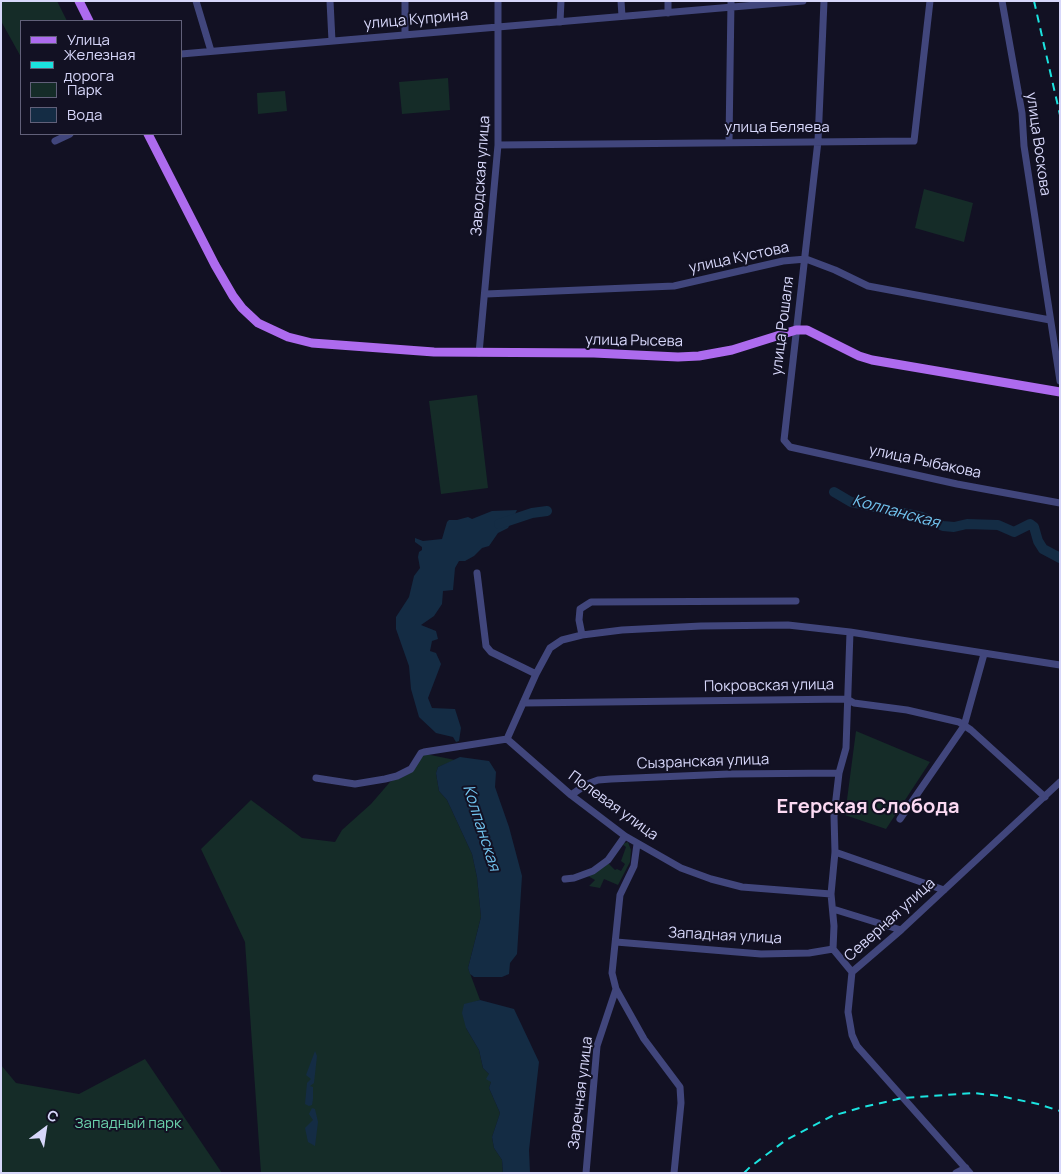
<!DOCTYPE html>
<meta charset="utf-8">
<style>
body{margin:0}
#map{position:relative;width:1061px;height:1174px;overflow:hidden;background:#121123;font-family:Manrope,sans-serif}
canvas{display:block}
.frame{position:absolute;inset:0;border:2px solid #d7d7fa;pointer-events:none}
.legend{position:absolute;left:20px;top:20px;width:162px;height:115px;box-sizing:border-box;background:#121123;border:1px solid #616079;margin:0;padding:6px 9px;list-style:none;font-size:15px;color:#d7d7fa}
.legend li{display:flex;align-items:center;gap:10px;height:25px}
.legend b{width:25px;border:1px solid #616079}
.north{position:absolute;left:20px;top:1104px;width:50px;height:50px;-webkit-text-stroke:4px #121123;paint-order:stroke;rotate:31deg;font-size:14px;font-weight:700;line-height:20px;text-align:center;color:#d7d7fa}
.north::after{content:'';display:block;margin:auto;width:18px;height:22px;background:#d7d7fa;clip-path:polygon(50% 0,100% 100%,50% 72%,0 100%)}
</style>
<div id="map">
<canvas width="1061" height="1174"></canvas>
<div class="frame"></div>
<ul class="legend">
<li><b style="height:6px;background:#ad6bee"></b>Улица</li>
<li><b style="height:6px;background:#1be3df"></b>Железная дорога</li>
<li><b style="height:14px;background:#152c28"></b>Парк</li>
<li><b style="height:14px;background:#142c44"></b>Вода</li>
</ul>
<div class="north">С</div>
</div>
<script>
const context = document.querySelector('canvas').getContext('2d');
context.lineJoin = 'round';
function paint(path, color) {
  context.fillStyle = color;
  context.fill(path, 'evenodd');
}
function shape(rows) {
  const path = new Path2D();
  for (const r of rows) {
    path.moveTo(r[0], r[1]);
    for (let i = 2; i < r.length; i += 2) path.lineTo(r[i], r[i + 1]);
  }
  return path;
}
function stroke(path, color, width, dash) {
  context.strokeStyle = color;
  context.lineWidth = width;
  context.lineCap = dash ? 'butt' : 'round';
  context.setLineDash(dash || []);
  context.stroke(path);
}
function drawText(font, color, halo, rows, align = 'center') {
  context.font = font + ' Manrope,sans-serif';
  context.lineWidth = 4;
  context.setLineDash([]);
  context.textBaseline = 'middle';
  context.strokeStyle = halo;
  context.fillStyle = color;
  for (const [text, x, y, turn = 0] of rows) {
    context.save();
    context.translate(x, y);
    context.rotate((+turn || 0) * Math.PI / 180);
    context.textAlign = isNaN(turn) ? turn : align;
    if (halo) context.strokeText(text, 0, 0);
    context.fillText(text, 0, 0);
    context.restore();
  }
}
paint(shape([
 [1,1,57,1,67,21,21,21,21,57,1,21],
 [448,78,450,110,402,114,399,82],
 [285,91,287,111,258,114,257,93],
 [924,189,973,203,964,242,915,228],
 [477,395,488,488,441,494,429,401],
 [856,731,930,762,886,829,845,815],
 [421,753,455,760,438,767,436,773,439,791,447,800,472,854,477,877,481,917,468,968,480,1000,468,1004,466,1028,479,1050,483,1068,489,1074,491,1082,489,1088,500,1113,492,1137,494,1148,502,1160,503,1173,261,1173,245,942,201,849,251,800,302,838,335,842,342,830,371,804,390,782,411,769],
 [628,842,631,850,630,862,618,885,604,879,600,888,589,886,595,880,588,876,608,863,615,870,617,869,621,871,625,864,621,861,626,847,622,844],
 [145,1059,222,1173,1,1173,1,1065,16,1083,79,1094]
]), '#152c28');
paint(shape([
 [517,510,508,528,498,533,489,546,482,548,474,556,465,561,459,561,455,568,453,590,443,591,442,604,434,616,421,625,436,631,438,639,432,641,430,651,436,653,441,664,428,698,432,708,455,709,461,728,459,741,456,742,453,737,436,733,419,717,411,689,409,666,396,629,396,617,409,597,414,576,420,568,418,557,419,552,422,550,422,547,415,542,415,538,423,541,442,539,447,522,449,520,457,520,468,517,472,519,492,511],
 [460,757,489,761,496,772,495,787,509,827,522,876,517,954,510,963,509,974,502,977,474,977,470,974,468,968,481,917,477,877,472,854,447,800,439,791,436,773,438,767],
 [480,1000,514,1009,539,1062,529,1150,530,1173,503,1173,502,1160,494,1148,492,1137,500,1113,489,1088,491,1082,486,1079,489,1074,483,1068,479,1050,466,1028,462,1013,464,1004],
 [315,1051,317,1056,314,1083,310,1086,313,1087,313,1099,312,1105,309,1106,305,1104,307,1083,311,1079,306,1075],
 [312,1108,315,1109,318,1122,315,1146,308,1142,305,1128,313,1120,309,1114]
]), '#142c44');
stroke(shape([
 [834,492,851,502,922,517,943,526,954,527,967,524,998,525,1014,532,1030,524,1034,527,1038,541,1043,549,1060,558],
 [499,524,532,513,547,511]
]), '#142c44', 10);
stroke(shape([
 [196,1,211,51],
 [330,1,332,41],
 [621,1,622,16],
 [668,1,668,13],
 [824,1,818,141,784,440,790,447,957,484,1060,503],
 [1002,1,1022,113,1024,146,1060,381],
 [560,22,561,1],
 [405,35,405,1],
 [181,54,803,1],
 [55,141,70,134],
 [729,142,731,1],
 [498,145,914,141,930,1],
 [486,294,674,286,783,261,806,259,835,270,868,286,1050,320],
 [479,353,498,145,498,1],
 [477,573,486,646,491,652,536,674],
 [850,632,846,748,839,773,834,816,835,852,831,894,834,926,833,949,852,972],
 [582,635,579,620,580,609,591,602,796,601],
 [523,703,847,699,854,703,907,710,959,722,971,730,1045,797],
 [507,739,536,674,550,648,562,640,582,635,622,630,701,626,788,625,850,632,1060,665],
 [507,739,571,795,625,836,681,868,711,879,742,887,831,894],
 [316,778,355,784,385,779,397,776,411,769,421,753,424,752,507,739],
 [571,795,587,784,598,780,611,779,729,774,839,773],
 [900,819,964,726,984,654],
 [637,844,634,866,620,895,612,973,616,989,644,1039,680,1087,681,1103,674,1173],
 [835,852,944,890],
 [565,879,574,878,593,871,608,860,625,836],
 [833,909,901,930],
 [616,942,761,954,809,953,833,949],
 [586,1173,597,1046,616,989],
 [956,1173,966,1168],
 [970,1173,857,1046,852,1035,848,1012,852,972,901,930,1060,782]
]), '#41467c', 7);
stroke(shape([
 [79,1,89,21],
 [148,134,215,265,233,296,242,308,258,323,288,337,312,343,434,352,594,353,678,357,699,356,732,350,796,330,807,330,859,356,872,360,1060,392]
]), '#ad6bee', 9);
stroke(shape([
 [1034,1,1060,115],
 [744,1173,750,1167,786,1140,832,1116,863,1107,903,1098,974,1093,1000,1096,1038,1104,1060,1111]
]), '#1be3df', 2, [8, 6]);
drawText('15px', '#d7d7fa', '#121123', [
 ["улица Куприна",416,20,-5],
 ["улица Беляева",777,128],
 ["улица Воскова",1038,144,82],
 ["Заводская улица",481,176,-86],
 ["улица Кустова",739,258,-12],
 ["улица Рошаля",783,326,-83],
 ["улица Рысева",634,341,1],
 ["улица Рыбакова",925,462,12],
 ["Покровская улица",769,686,-1],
 ["Сызранская улица",703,762,-2],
 ["Полевая улица",613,806,36],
 ["Северная улица",890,920,-42],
 ["Западная улица",725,936,3],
 ["Заречная улица",581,1093,-83]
]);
drawText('15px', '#6bd2ac', '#121123', [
 ["Западный парк",128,1124]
]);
drawText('italic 16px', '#71c3ee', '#121123', [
 ["Колпанская",896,512,15],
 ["Колпанская",481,828,72]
]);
drawText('bold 20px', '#fbd9f2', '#121123', [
 ["Егерская Слобода",868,807]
]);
</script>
